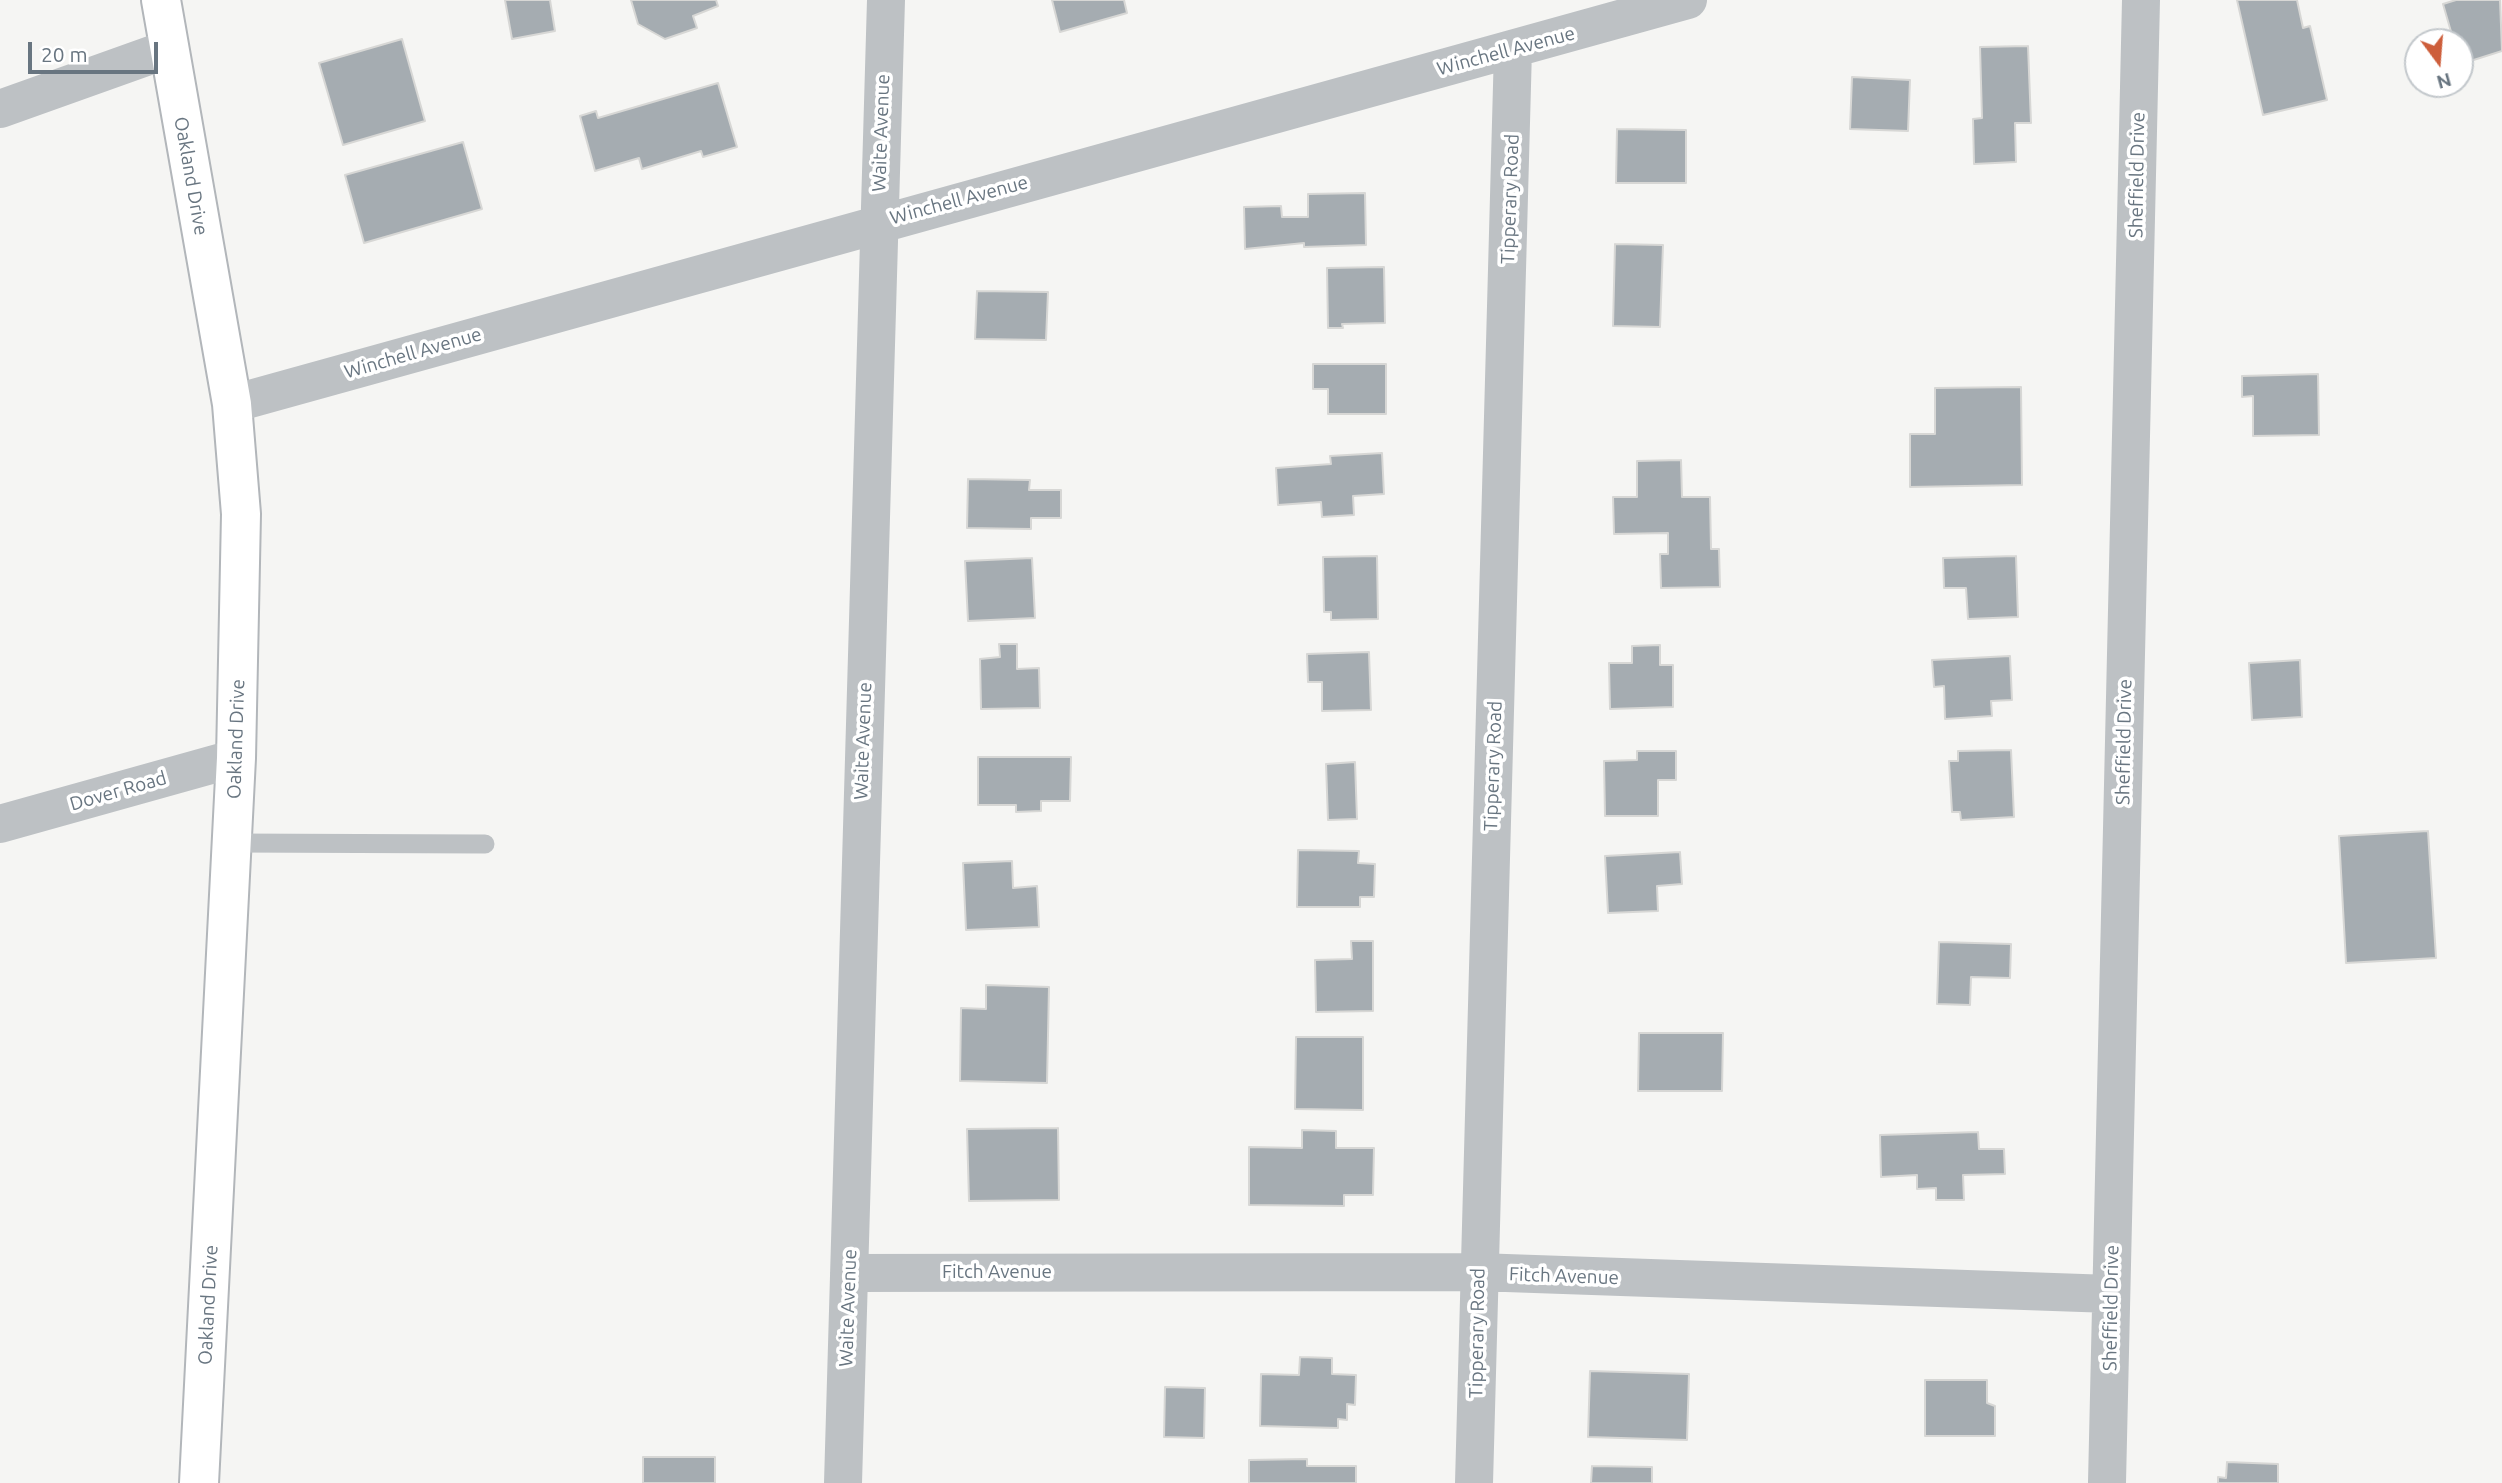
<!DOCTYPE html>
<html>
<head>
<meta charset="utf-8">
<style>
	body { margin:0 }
	#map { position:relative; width:2502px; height:1483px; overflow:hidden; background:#f5f5f3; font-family:Ubuntu,sans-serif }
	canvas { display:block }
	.north { position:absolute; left:2404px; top:28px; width:70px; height:70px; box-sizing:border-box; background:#fff; border:2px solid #c3c8cc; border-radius:50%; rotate:164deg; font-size:19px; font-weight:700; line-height:28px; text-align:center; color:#687580 }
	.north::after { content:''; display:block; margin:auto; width:24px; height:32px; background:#cd5e3b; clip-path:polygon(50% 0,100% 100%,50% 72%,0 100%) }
	.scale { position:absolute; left:28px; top:42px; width:130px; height:32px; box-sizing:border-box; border:4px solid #687580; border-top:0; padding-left:9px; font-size:21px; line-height:24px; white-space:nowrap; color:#687580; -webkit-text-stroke:5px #fff; paint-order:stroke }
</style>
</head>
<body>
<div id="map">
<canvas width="2502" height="1483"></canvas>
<div class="north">N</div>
<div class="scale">20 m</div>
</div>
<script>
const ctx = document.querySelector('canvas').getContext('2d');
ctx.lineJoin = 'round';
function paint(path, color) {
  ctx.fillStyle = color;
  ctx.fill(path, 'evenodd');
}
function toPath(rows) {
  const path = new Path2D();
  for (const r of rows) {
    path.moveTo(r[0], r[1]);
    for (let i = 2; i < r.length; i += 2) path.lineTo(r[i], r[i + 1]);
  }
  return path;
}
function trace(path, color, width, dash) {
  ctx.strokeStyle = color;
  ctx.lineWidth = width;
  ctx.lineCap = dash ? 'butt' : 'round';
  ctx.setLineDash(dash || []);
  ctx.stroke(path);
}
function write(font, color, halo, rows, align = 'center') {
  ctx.font = font + ' Ubuntu,sans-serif';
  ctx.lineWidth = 7;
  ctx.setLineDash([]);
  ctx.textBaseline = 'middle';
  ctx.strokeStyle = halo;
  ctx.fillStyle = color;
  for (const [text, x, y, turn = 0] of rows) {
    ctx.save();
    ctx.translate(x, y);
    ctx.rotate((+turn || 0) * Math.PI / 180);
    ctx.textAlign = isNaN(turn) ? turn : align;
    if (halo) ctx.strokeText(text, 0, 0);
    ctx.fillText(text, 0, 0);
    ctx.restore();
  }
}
const building = toPath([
	[505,0,550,0,555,31,512,39,505,0],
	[631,0,716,0,718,6,693,16,697,28,665,39,638,24,631,0],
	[1052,0,1124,0,1127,13,1060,32,1052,0],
	[2237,0,2297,0,2303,28,2310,26,2327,100,2263,115,2237,0],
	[2456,0,2500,0,2502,51,2461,64,2460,42,2454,42,2443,4,2456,0],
	[402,39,425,121,343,145,319,63,402,39],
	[2028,46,2031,123,2015,123,2016,162,1974,164,1973,119,1982,118,1980,47,2028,46],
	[1852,77,1910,80,1908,131,1850,129,1852,77],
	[718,83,737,147,703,157,701,151,642,169,639,158,595,171,580,116,596,111,598,118,718,83],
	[1617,129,1686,130,1686,183,1616,183,1617,129],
	[463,142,482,209,364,243,345,175,463,142],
	[1365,193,1366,245,1304,247,1304,243,1245,249,1244,207,1281,206,1282,217,1308,217,1308,194,1365,193],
	[1615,244,1663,245,1660,327,1613,326,1615,244],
	[1384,267,1385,323,1342,324,1343,328,1328,328,1327,268,1384,267],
	[977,291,1048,292,1046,340,975,339,977,291],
	[1313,364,1386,364,1386,414,1328,414,1328,389,1313,389,1313,364],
	[2318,374,2319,435,2253,436,2253,396,2242,397,2242,376,2318,374],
	[2021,387,2022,485,1910,487,1910,434,1935,434,1935,388,2021,387],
	[1382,453,1384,494,1353,496,1354,515,1322,517,1321,502,1278,505,1276,468,1331,464,1330,456,1382,453],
	[1681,460,1682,497,1710,497,1711,549,1719,549,1720,587,1661,588,1660,554,1668,554,1668,533,1614,534,1613,497,1637,497,1637,461,1681,460],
	[968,479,1030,480,1029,490,1061,490,1061,518,1031,518,1031,529,967,528,968,479],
	[1377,556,1378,619,1331,620,1331,612,1324,612,1323,557,1377,556],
	[2016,556,2018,617,1968,619,1966,588,1944,588,1943,558,2016,556],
	[1032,558,1035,618,968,621,965,561,1032,558],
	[999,644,1017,644,1017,669,1039,668,1040,708,981,709,980,659,1000,657,999,644],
	[1660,645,1660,665,1673,665,1673,707,1610,709,1609,663,1632,663,1632,646,1660,645],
	[1369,652,1371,710,1322,711,1322,682,1308,682,1307,654,1369,652],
	[2010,656,2012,700,1991,701,1992,716,1945,719,1944,686,1934,687,1932,660,2010,656],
	[2300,660,2302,717,2252,720,2249,663,2300,660],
	[2011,750,2014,817,1961,820,1960,812,1952,812,1949,761,1958,761,1958,751,2011,750],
	[1637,751,1676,751,1676,780,1658,780,1658,816,1605,816,1604,761,1637,760,1637,751],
	[978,757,1071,757,1070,801,1041,801,1041,811,1016,812,1016,805,978,805,978,757],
	[1355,762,1357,819,1328,820,1326,764,1355,762],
	[2428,831,2436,958,2346,963,2339,836,2428,831],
	[1298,850,1359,851,1358,863,1375,864,1374,897,1360,897,1360,907,1297,907,1298,850],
	[1680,852,1682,884,1657,886,1658,911,1608,913,1605,856,1680,852],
	[1012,861,1013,888,1037,886,1039,927,966,930,963,863,1012,861],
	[1351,941,1373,941,1373,1011,1316,1012,1315,960,1352,959,1351,941],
	[1939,942,2011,944,2010,978,1971,977,1970,1005,1937,1004,1939,942],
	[986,985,1049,987,1047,1083,960,1081,961,1008,986,1009,986,985],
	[1639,1033,1723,1033,1722,1091,1638,1091,1639,1033],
	[1296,1037,1363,1037,1363,1110,1295,1109,1296,1037],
	[1058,1128,1059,1200,969,1201,967,1129,1058,1128],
	[1302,1130,1336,1131,1336,1148,1374,1148,1373,1195,1344,1195,1344,1206,1249,1205,1249,1147,1302,1148,1302,1130],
	[1978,1132,1979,1149,2004,1149,2005,1174,1963,1175,1964,1200,1936,1200,1936,1188,1917,1189,1917,1175,1881,1177,1880,1135,1978,1132],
	[1300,1357,1332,1358,1332,1374,1356,1375,1355,1405,1347,1404,1347,1420,1338,1419,1338,1428,1260,1426,1261,1374,1299,1375,1300,1357],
	[1590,1371,1689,1374,1687,1440,1588,1437,1590,1371],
	[1925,1380,1987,1380,1987,1403,1995,1406,1995,1436,1925,1436,1925,1380],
	[1165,1387,1205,1388,1204,1438,1164,1437,1165,1387],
	[643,1457,715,1457,715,1483,643,1483,643,1457],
	[1307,1459,1307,1466,1356,1466,1356,1483,1249,1483,1249,1460,1307,1459],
	[2227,1462,2278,1464,2278,1483,2218,1483,2218,1477,2226,1478,2227,1462],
	[1592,1466,1652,1467,1652,1483,1591,1483,1592,1466]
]);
paint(building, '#a5acb1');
trace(building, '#d7d7d5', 2);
const secondary = toPath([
	[161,0,232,404,241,514,236,758,199,1483]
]);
trace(secondary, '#b2b6ba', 42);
trace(toPath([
	[232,843,485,844]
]), '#bdc1c4', 19);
trace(toPath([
	[0,109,168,49],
	[232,404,1688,0],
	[0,824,236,758],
	[849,1273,1477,1272,2111,1294],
	[843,1483,886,0],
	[1474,1483,1513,49],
	[2107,1483,2141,0]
]), '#bdc1c4', 38);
trace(secondary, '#fff', 38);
write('19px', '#687580', '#fff', [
	["Winchell Avenue",1506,51,-15],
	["Waite Avenue",881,133,-88],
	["Sheffield Drive",2137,175,-89],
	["Oakland Drive",191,176,80],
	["Tipperary Road",1510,199,-88],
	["Winchell Avenue",959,200,-15],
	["Winchell Avenue",413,353,-16],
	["Oakland Drive",236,739,-88],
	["Waite Avenue",863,741,-88],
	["Sheffield Drive",2124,742,-89],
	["Tipperary Road",1493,766,-88],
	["Dover Road",118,791,-16],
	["Fitch Avenue",997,1272],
	["Fitch Avenue",1564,1276,2],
	["Oakland Drive",208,1305,-87],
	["Waite Avenue",848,1308,-88],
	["Sheffield Drive",2111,1308,-89],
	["Tipperary Road",1477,1333,-89]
]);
</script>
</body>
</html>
